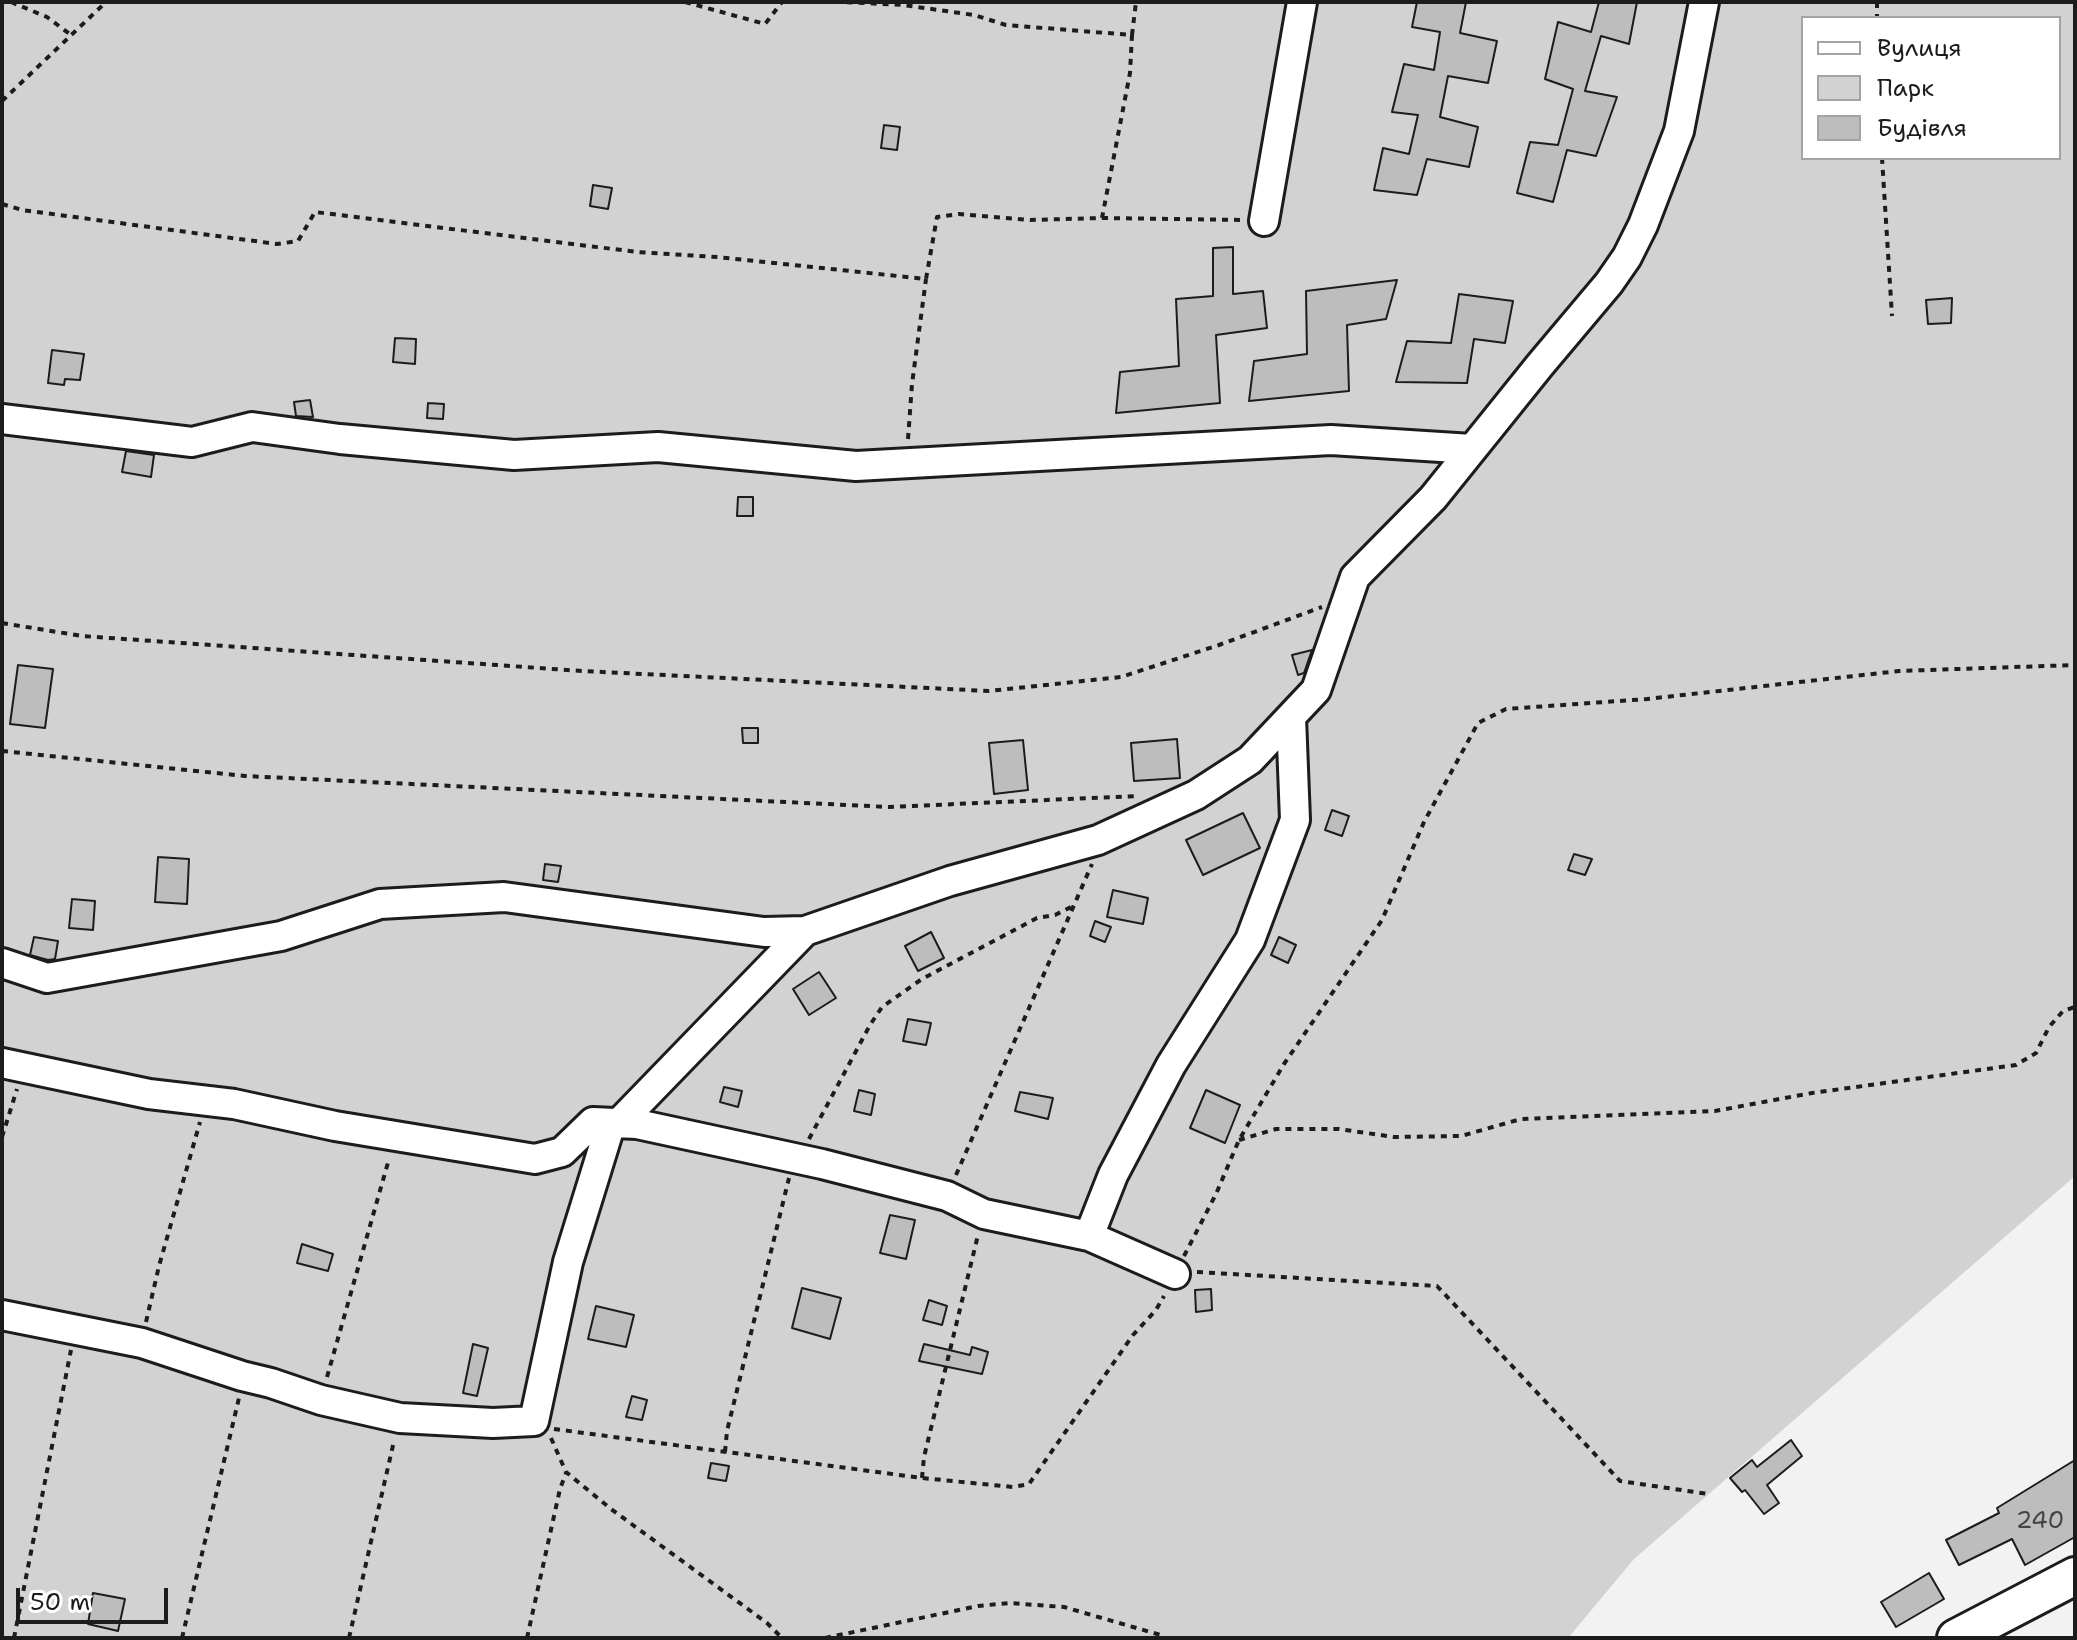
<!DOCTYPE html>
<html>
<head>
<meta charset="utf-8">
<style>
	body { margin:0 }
	#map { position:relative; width:2077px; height:1640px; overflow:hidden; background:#f2f2f2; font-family:"Shantell Sans",sans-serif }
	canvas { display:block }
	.frame { position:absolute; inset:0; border:4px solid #1c1c1c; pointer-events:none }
	.legend { position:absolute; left:1801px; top:16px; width:260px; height:144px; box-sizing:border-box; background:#fff; border:2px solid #a4a4a4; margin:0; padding:10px 14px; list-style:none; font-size:24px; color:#1c1c1c }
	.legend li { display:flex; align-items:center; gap:16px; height:40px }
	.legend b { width:40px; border:2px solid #a4a4a4 }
	.scale { position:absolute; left:16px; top:1588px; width:152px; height:36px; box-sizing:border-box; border:4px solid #1c1c1c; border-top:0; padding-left:10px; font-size:24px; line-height:28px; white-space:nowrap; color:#1c1c1c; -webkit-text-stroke:6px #fff; paint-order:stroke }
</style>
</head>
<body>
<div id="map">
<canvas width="2077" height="1640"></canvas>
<div class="frame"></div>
<ul class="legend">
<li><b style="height:10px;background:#fff"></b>Вулиця</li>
<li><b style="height:22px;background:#d2d2d2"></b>Парк</li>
<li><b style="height:22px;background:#bdbdbd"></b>Будівля</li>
</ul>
<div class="scale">50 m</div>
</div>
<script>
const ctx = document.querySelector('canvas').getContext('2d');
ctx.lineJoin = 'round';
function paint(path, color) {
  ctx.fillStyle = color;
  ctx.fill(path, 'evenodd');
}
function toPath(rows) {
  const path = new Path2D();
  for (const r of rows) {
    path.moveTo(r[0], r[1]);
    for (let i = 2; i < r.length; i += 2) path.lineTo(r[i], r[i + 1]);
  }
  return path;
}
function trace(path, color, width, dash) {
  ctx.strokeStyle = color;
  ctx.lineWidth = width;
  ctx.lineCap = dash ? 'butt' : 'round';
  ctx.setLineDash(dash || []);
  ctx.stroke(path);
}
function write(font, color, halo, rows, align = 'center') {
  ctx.font = font + ' "Shantell Sans",sans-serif';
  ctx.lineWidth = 8;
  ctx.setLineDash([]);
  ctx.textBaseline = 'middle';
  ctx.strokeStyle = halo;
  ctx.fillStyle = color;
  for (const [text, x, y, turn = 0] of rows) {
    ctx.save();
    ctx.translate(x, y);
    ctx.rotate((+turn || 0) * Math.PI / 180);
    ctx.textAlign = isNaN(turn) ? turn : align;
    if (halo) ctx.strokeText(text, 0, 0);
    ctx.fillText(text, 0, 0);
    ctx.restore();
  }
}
paint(toPath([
	[2,2,2075,2,2075,1176,1634,1559,1568,1638,2,1638],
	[1803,18,2059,18,2059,158,1803,158]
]), '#d2d2d2');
const building = toPath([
	[1417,2,1466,2,1460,33,1497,41,1488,83,1448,76,1440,117,1478,127,1469,167,1427,159,1417,195,1374,190,1383,148,1409,154,1418,115,1392,112,1404,64,1434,70,1440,32,1412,27,1417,2],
	[1599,2,1637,2,1629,44,1601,36,1585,91,1617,97,1596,156,1567,150,1553,202,1517,193,1530,142,1558,145,1573,89,1545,79,1558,22,1591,32,1599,2],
	[884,125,900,127,897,150,881,148,884,125],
	[593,185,612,188,608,209,590,206,593,185],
	[1233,247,1233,294,1263,291,1267,328,1216,335,1220,403,1116,413,1120,372,1179,366,1176,299,1213,296,1213,248,1233,247],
	[1397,280,1386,319,1347,325,1349,391,1249,401,1254,361,1307,354,1306,291,1397,280],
	[1459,294,1513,301,1505,343,1474,339,1467,383,1396,382,1407,341,1451,343,1459,294],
	[1952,298,1951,323,1928,324,1926,300,1952,298],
	[395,338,416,339,415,364,393,362,395,338],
	[52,350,84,354,80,380,65,379,64,385,48,383,52,350],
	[310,400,313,417,296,416,294,402,310,400],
	[428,403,444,404,443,419,427,418,428,403],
	[126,451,154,455,151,477,122,472,126,451],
	[738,497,753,497,753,516,737,516,738,497],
	[1312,650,1304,673,1298,675,1292,655,1312,650],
	[18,665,53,669,45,728,10,724,18,665],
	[742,728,758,728,758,743,743,743,742,728],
	[1177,739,1180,778,1134,781,1131,743,1177,739],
	[1023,740,1028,790,994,794,989,743,1023,740],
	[1332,810,1349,816,1342,836,1325,830,1332,810],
	[1243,813,1260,848,1203,875,1186,840,1243,813],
	[1574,854,1592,859,1585,875,1568,870,1574,854],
	[158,857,189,859,187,904,155,902,158,857],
	[545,864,561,866,558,882,543,880,545,864],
	[1113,890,1148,898,1143,924,1107,917,1113,890],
	[72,899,95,901,93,930,69,928,72,899],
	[1095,921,1111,927,1105,942,1090,936,1095,921],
	[931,932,944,958,918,971,905,946,931,932],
	[34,937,58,941,55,959,48,960,30,955,34,937],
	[1279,937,1296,945,1288,963,1271,955,1279,937],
	[819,972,836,998,809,1015,793,989,819,972],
	[908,1019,931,1023,926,1045,903,1041,908,1019],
	[724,1087,742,1091,738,1107,720,1102,724,1087],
	[859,1090,875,1094,871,1115,854,1111,859,1090],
	[1206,1090,1240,1105,1225,1143,1190,1128,1206,1090],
	[1020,1092,1053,1098,1048,1119,1015,1111,1020,1092],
	[890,1215,915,1220,906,1259,880,1253,890,1215],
	[302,1244,333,1254,328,1271,297,1263,302,1244],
	[802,1288,841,1298,830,1339,792,1328,802,1288],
	[1211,1289,1212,1310,1196,1312,1195,1290,1211,1289],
	[929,1300,947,1306,942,1325,923,1320,929,1300],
	[596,1306,634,1315,626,1347,588,1339,596,1306],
	[473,1344,488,1348,477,1396,463,1393,473,1344],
	[924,1344,970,1355,972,1347,988,1352,982,1374,919,1361,924,1344],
	[632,1396,647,1400,642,1420,626,1417,632,1396],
	[1791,1440,1802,1456,1767,1485,1779,1503,1764,1514,1745,1490,1742,1492,1730,1478,1752,1460,1757,1467,1791,1440],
	[2075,1460,2075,1537,2025,1565,2012,1539,1959,1565,1946,1540,1999,1513,1997,1508,2075,1460],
	[711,1463,729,1466,726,1481,708,1478,711,1463],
	[1929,1573,1944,1599,1896,1627,1881,1602,1929,1573],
	[93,1593,125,1599,118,1631,88,1624,93,1593]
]);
paint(building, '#bdbdbd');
trace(building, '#1c1c1c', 2);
const minor = toPath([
	[1264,221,1302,2],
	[2,419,192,442,252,427,340,439,514,455,658,447,856,466,1331,440,1472,449],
	[2,963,47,978,281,936,380,904,504,897,764,932,805,931,950,881,1098,840,1196,795,1250,760,1316,690,1355,577,1433,498,1540,365,1609,283,1627,257,1643,225,1679,131,1704,2],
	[2,1063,149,1094,234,1104,335,1126,535,1159,562,1152,593,1122,637,1124,822,1164,947,1196,984,1214,1089,1236,1113,1175,1171,1065,1250,940,1295,820,1291,717],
	[619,1123,805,931],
	[1089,1236,1175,1274],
	[2,1315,142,1343,242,1376,271,1383,321,1400,400,1418,493,1423,534,1421,568,1262,611,1123]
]);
const major = toPath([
	[1956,1638,2075,1576]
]);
trace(minor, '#1c1c1c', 34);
trace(major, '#1c1c1c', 42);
trace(toPath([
	[11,2,47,17,71,35],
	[685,2,765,24,782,2],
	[1877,2,1877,18],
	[1132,35,1136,2],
	[2,101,106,2],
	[1882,158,1892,316],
	[2,204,22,210,277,244,298,241,315,212,637,252,717,257,926,279,937,217,959,214,1030,220,1102,218,1130,73,1132,35,1006,25,974,15,903,5,844,2],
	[1102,218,1243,220],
	[908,439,912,384,926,279],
	[2,623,82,636,582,671,989,691,1121,677,1219,645,1322,607],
	[2,751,245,776,889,807,1137,796],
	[2,1137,17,1089],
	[809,1139,870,1025,882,1007,922,979,1037,918,1055,915,1075,905],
	[1239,1140,1276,1129,1339,1129,1394,1137,1461,1136,1521,1119,1715,1111,1812,1093,2016,1065,2036,1053,2049,1027,2063,1011,2075,1007],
	[956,1175,1092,864],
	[1184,1256,1216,1194,1239,1140,1284,1064,1382,920,1424,822,1478,723,1506,709,1647,699,1899,671,2075,665],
	[1197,1272,1437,1286,1620,1481,1708,1494],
	[146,1322,159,1266,200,1122],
	[327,1377,389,1159],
	[554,1429,922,1478,1013,1487,1029,1484,1133,1335,1156,1310,1164,1296],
	[551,1438,566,1472,611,1509,767,1623,782,1638],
	[725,1452,727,1431,789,1178],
	[922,1478,924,1457,978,1235],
	[14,1638,71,1350],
	[182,1638,239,1398],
	[349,1638,394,1441],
	[527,1638,560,1489,566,1473],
	[825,1638,978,1606,1009,1603,1064,1607,1164,1636]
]), '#1c1c1c', 4, [6, 6]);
trace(minor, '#fff', 28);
trace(major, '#fff', 36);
write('24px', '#444', null, [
	["240",2040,1522]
]);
</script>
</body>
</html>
